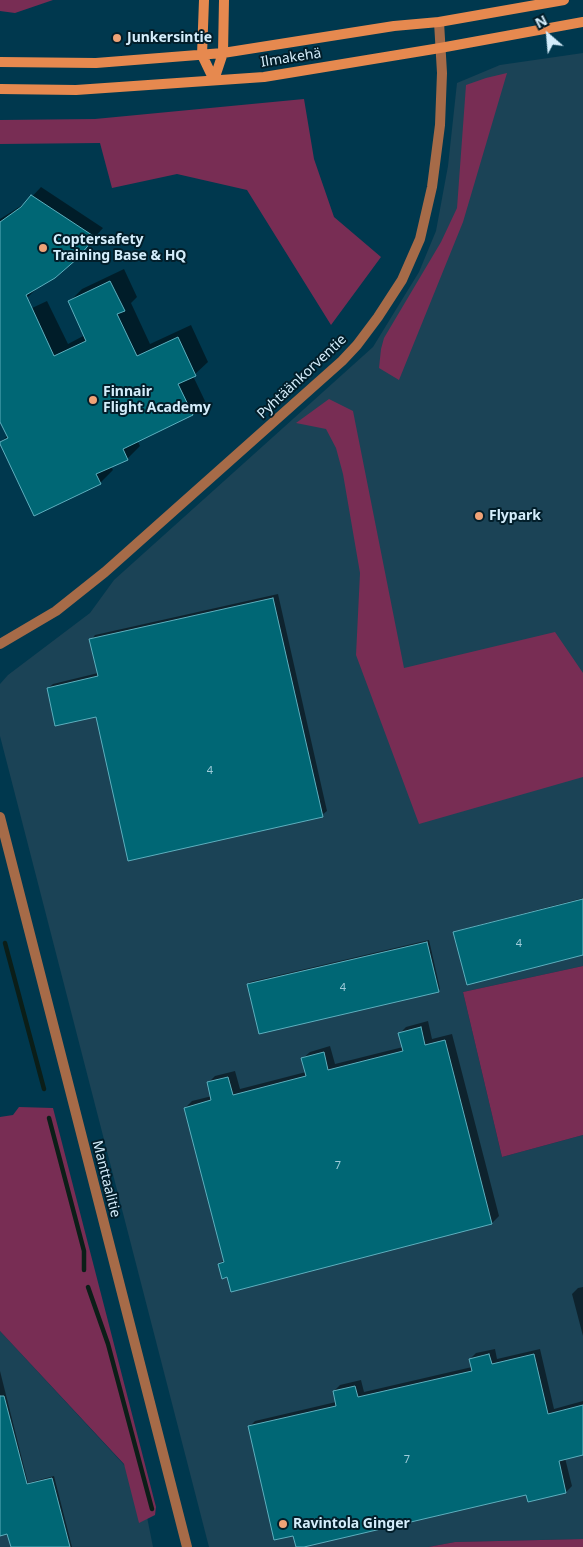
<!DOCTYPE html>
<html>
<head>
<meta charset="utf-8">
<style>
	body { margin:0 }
	#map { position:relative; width:583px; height:1547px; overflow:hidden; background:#00384e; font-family:"Noto Sans",sans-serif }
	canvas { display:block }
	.north { position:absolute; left:523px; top:10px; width:50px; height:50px; -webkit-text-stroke:4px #021e2a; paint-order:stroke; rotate:333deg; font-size:14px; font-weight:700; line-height:20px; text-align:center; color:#d4edfb }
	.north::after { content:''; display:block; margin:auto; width:18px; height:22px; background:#d4edfb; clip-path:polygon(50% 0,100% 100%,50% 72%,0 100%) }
</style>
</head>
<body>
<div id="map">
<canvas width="583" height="1547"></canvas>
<div class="north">N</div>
</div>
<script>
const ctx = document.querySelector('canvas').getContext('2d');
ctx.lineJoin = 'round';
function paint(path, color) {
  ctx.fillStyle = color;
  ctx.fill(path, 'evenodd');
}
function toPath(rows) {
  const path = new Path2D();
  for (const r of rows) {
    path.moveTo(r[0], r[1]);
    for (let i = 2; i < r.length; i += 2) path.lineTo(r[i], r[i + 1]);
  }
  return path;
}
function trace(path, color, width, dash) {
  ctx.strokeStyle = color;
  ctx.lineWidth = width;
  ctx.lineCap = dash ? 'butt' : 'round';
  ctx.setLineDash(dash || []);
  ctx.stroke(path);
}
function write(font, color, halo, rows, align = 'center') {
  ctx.font = font + ' "Noto Sans",sans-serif';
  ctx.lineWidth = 4;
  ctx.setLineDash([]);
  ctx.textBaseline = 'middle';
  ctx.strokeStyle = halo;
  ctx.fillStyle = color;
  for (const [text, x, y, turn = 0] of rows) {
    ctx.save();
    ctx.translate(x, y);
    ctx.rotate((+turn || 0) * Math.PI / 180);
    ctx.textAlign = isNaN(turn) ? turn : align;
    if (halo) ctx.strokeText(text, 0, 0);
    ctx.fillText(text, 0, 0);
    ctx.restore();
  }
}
paint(toPath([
	[583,53,583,966,463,992,502,1157,583,1135,583,1539,455,1542,428,1547,209,1547,0,736,0,684,8,675,90,613,114,580,373,347,419,272,436,231,448,166,457,83,500,65],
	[0,1331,140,1482,153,1547,0,1547]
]), '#1b4356');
paint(toPath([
	[0,0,53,0,15,13,0,11],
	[507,73,463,222,399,380,379,368,381,349,384,338,441,242,457,208,466,85,486,78],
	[304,99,314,159,334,217,381,257,331,325,247,190,177,174,112,188,100,143,0,144,0,120,95,119],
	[329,399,353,411,404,668,555,632,583,673,583,777,419,824,356,655,360,573,343,474,336,448,326,429,296,423],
	[583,966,583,1135,502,1157,463,992],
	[19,1107,53,1108,156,1507,155,1515,139,1523,124,1464,0,1331,0,1117,13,1115],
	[583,1539,583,1547,428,1547,455,1542]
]), '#782d54');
paint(toPath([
	[41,187,103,228,77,257,36,288,36,289,27,298,0,305,0,219,27,202],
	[124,269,137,297,131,303,150,344,191,325,208,362,193,376,205,401,192,414,137,440,140,446,127,459,111,466,113,470,100,483,1,442,8,435,0,419,0,323,47,301,68,344,85,335,69,302,82,289],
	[278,594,327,811,322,815,97,715,48,688,53,684,98,673,91,640,95,635],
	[583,898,583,954,454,933,456,931],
	[429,940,440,989,438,991,248,984,250,982],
	[428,1021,432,1039,452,1034,499,1216,492,1223,219,1264,224,1260,185,1108,192,1101,212,1096,208,1083,215,1076,235,1071,240,1089,306,1072,303,1058,310,1052,330,1046,335,1064,403,1047,399,1034,406,1027],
	[583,1287,583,1336,572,1294,578,1288],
	[495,1349,497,1359,540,1349,554,1409,583,1401,583,1453,565,1458,572,1486,566,1492,527,1493,297,1547,294,1535,249,1427,255,1421,336,1402,334,1391,340,1385,361,1380,364,1392,472,1367,470,1359,476,1353],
	[0,1371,28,1483,54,1476,72,1547,12,1547,8,1532,0,1534]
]), '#0007');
trace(toPath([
	[5,943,44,1089],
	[49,1118,84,1251,84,1270],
	[88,1287,108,1344,152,1509]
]), '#0b1e18', 4.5);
const building = toPath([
	[31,195,95,237,78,258,55,278,26,295,54,356,86,341,68,301,110,281,125,311,117,314,137,356,178,337,196,376,178,384,193,415,123,449,128,460,96,474,101,484,34,516,0,444,0,442,8,438,0,422,0,222,21,207,31,195],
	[273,598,323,817,128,861,96,717,55,726,47,688,98,676,89,639,273,598],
	[583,899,583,955,467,985,453,932,583,899],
	[427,942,439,992,259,1034,247,984,427,942],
	[421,1027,425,1045,445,1040,492,1224,231,1292,227,1277,222,1279,218,1264,224,1262,184,1108,211,1100,207,1082,228,1077,233,1095,306,1076,301,1058,324,1052,328,1070,403,1051,398,1033,421,1027],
	[489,1354,492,1364,534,1354,548,1414,583,1405,583,1455,559,1461,566,1493,528,1502,526,1495,304,1547,296,1547,293,1536,274,1540,248,1426,336,1406,333,1391,355,1386,358,1397,472,1371,469,1359,489,1354],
	[0,1396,4,1396,27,1484,52,1478,70,1547,11,1547,7,1534,0,1536,0,1396]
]);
paint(building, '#006775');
trace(building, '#5dafbe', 1);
trace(toPath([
	[0,644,56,611,105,572,342,361,357,345,378,317,402,280,420,239,432,187,440,125,442,73,439,22],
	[0,817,187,1547]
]), '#a66b48', 10);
trace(toPath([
	[204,0,202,55,214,80],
	[0,62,96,63,223,53,394,26,439,22,564,0],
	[214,80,223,53,224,0],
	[0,89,76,90,264,77,440,48,583,22]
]), '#e6894f', 10);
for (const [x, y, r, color] of [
	[117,38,5,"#efa377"],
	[43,248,5,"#efa377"],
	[93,400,5,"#efa377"],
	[479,516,5,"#efa377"],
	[283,1524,5,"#efa377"]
]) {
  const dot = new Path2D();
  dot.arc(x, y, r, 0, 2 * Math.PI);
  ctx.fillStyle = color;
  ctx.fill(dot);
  trace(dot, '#021e2a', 2);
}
write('11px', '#9fccda', null, [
	["4",210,771],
	["4",519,944],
	["4",343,988],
	["7",338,1166],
	["7",407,1460]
]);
write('bold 14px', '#d4edfb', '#021e2a', [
	["Junkersintie",127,38],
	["Coptersafety",53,240],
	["Training Base & HQ",53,256],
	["Finnair",103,392],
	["Flight Academy",103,408],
	["Flypark",489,516],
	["Ravintola Ginger",293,1524]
], 'left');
write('14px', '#d4edfb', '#021e2a', [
	["Ilmakehä",291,58,-9],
	["Pyhtäänkorventie",302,377,-43],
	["Manttaalitie",106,1179,76]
]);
</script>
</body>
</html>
